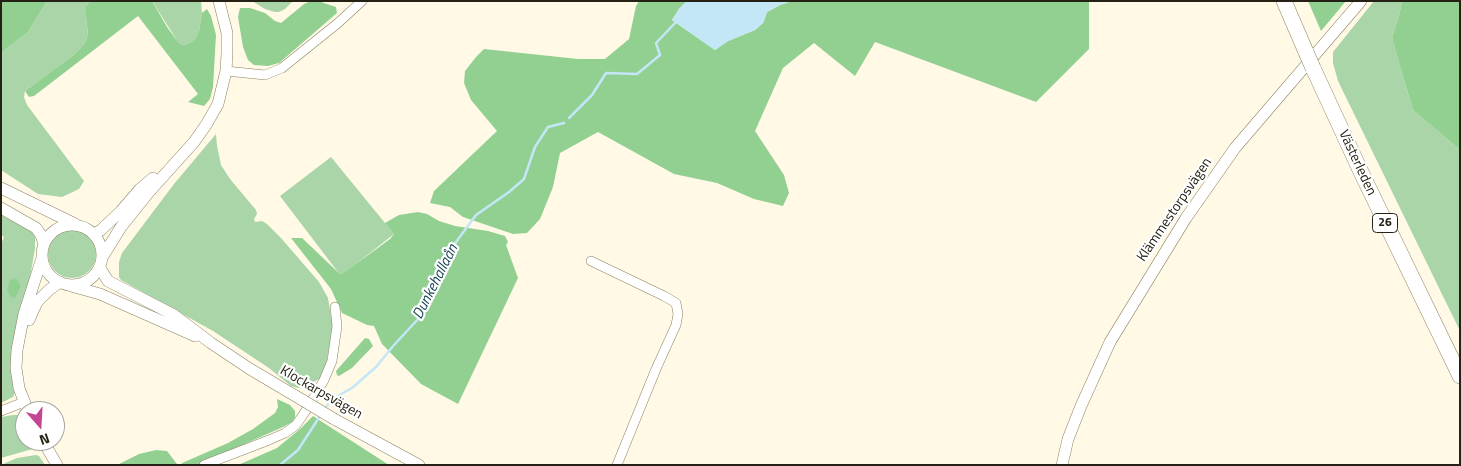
<!DOCTYPE html>
<html>
<head>
<meta charset="utf-8">
<style>
	body { margin:0 }
	#map { position:relative; width:1461px; height:466px; overflow:hidden; background:#fff9e5; font-family:"Titillium Web",sans-serif }
	canvas { display:block }
	.frame { position:absolute; inset:0; border:2px solid #252115; pointer-events:none }
	.north { position:absolute; left:15px; top:401px; width:50px; height:50px; box-sizing:border-box; background:#fff; border:1px solid #a8a6a1; border-radius:50%; rotate:161deg; font-size:14px; font-weight:700; line-height:20px; text-align:center; color:#252115 }
	.north::after { content:''; display:block; margin:auto; width:18px; height:22px; background:#c44692; clip-path:polygon(50% 0,100% 100%,50% 72%,0 100%) }
</style>
</head>
<body>
<div id="map">
<canvas width="1461" height="466"></canvas>
<div class="frame"></div>
<div class="north">N</div>
</div>
<script>
const ctx = document.querySelector('canvas').getContext('2d');
ctx.lineJoin = 'round';
function paint(path, color) {
  ctx.fillStyle = color;
  ctx.fill(path, 'evenodd');
}
function toPath(rows) {
  const path = new Path2D();
  for (const r of rows) {
    if (r.length === 3) {
      path.moveTo(r[0] + r[2], r[1]);
      path.arc(r[0], r[1], r[2], 0, 2 * Math.PI);
      continue;
    }
    path.moveTo(r[0], r[1]);
    for (let i = 2; i < r.length; i += 2) path.lineTo(r[i], r[i + 1]);
  }
  return path;
}
function trace(path, color, width, dash) {
  ctx.strokeStyle = color;
  ctx.lineWidth = width;
  ctx.lineCap = dash ? 'butt' : 'round';
  ctx.setLineDash(dash || []);
  ctx.stroke(path);
}
function write(font, color, halo, rows, align = 'center') {
  ctx.font = font + ' "Titillium Web",sans-serif';
  ctx.lineWidth = 4.5;
  ctx.setLineDash([]);
  ctx.textBaseline = 'middle';
  ctx.strokeStyle = halo;
  ctx.fillStyle = color;
  for (const [text, x, y, turn = 0] of rows) {
    ctx.save();
    ctx.translate(x, y);
    ctx.rotate((+turn || 0) * Math.PI / 180);
    ctx.textAlign = isNaN(turn) ? turn : align;
    if (halo) ctx.strokeText(text, 0, 0);
    ctx.fillText(text, 0, 0);
    ctx.restore();
  }
}
paint(toPath([
	[47,1,90,1,86,6,86,17,88,34,85,43,76,53,25,91,24,97,27,105,84,181,79,189,62,197,38,194,1,170,1,53,28,32],
	[152,1,201,1,202,13,199,31,195,39,188,44,183,45,178,42],
	[252,1,293,1,285,9,279,12,275,12,265,9],
	[1374,1,1402,1,1399,16,1392,37,1398,60,1413,110,1460,150,1460,331,1338,81,1333,63,1333,52],
	[216,134,217,146,221,165,230,179,256,210,257,214,254,219,255,222,262,221,267,224,281,238,319,282,328,298,333,328,326,365,321,378,304,387,298,388,291,386,269,368,213,331,121,280,119,277,119,262,122,253,174,184],
	[331,157,394,234,341,276,280,196],
	[1,213,31,230,35,237,35,248,27,295,15,393,13,397,1,403,1,243,4,238,1,233],
	[72,254,24],
	[13,415,18,415,22,417,25,423,25,441,36,441,38,446,36,448,1,458,1,417],
	[36,455,39,456,45,465,1,465,17,458]
]), '#a9d5a8');
paint(toPath([
	[1,1,47,1,28,32,1,53],
	[90,1,152,1,167,27,178,42,183,45,188,44,195,39,199,31,202,13,207,9,211,16,216,35,213,87,210,99,204,106,188,102,198,94,138,16,34,96,29,97,25,91,76,53,85,43,88,34,86,17,86,6],
	[311,1,318,1,336,7,337,13,279,63,268,66,254,65,248,60,243,47,238,17,240,8,250,8,265,13,275,21,281,23,304,4],
	[639,1,687,1,679,9,672,20,715,50,728,41,755,30,763,23,767,12,780,5,792,1,1089,1,1089,49,1036,102,875,42,855,76,814,43,783,68,755,131,784,175,789,193,783,206,754,199,717,183,674,174,598,132,560,153,553,187,540,219,527,233,513,234,463,217,450,207,430,203,434,191,497,131,471,100,464,83,465,71,476,57,484,49,578,59,605,59,629,39,636,6],
	[1308,1,1346,1,1321,31],
	[1402,1,1460,1,1460,150,1413,110,1398,60,1392,37,1399,16],
	[418,212,427,214,439,221,455,226,488,231,505,236,508,242,506,245,518,278,458,404,421,384,382,344,374,326,367,325,342,313,331,289,291,238,302,238,341,275,390,239,394,234,385,223,399,215],
	[16,278,21,286,15,298,11,297,7,290,10,280],
	[365,338,369,339,373,346,352,368,339,376,337,375,336,371],
	[277,399,290,405,295,411,295,417,292,422,283,427,197,465,181,465,182,463,228,443,253,429,275,413,278,407],
	[313,416,389,465,238,465,277,448,300,429],
	[156,450,167,451,177,464,117,465,139,454]
]), '#92d092');
paint(toPath([
	[687,1,792,1,780,5,767,12,763,23,755,30,728,41,715,50,672,20,679,9]
]), '#c3e7f6');
trace(toPath([
	[569,118,592,95,606,73,637,74,660,55,656,43,676,22],
	[324,409,334,398,352,388,376,367,394,345,420,317,434,291,456,242,476,215,509,192,524,179,535,147,548,127,564,123],
	[280,465,298,450,320,416]
]), '#c3e7f6', 2.5);
const minor = toPath([
	[226,71,265,75,282,68,338,23,362,1],
	[591,261,664,296,676,303,678,314,676,325,656,369,617,465],
	[1,411,24,402],
	[204,465,269,440,285,433,296,425,305,412,324,380,332,361,337,326,335,307]
]);
const tertiary = toPath([
	[1,188,75,224],
	[1,208,36,228,41,235,44,244],
	[72,255,30],
	[94,234,101,230,121,211,140,189,153,178],
	[103,256,121,227,149,192,194,142,206,125,218,104,226,71,227,53,227,33,219,1],
	[100,268,108,281,174,315,211,343,250,369,304,401],
	[71,286,100,294,195,336],
	[29,320,37,302,49,290,60,282],
	[28,411,19,388,16,368,17,350,24,314,42,258],
	[334,419,419,465],
	[43,441,57,465],
	[1062,465,1068,439,1081,406,1110,342,1186,218,1235,148,1361,1]
]);
const trunk = toPath([
	[1284,1,1306,52],
	[1313,68,1362,174,1460,376]
]);
trace(minor, '#8a8162', 10);
trace(tertiary, '#8a8162', 12);
trace(trunk, '#8a8162', 16);
trace(minor, '#fff', 9);
trace(tertiary, '#fff', 11);
trace(trunk, '#fff', 15);
const tertiaryBridge = toPath([
	[304,401,334,419]
]);
const trunkBridge = toPath([
	[1306,52,1313,68]
]);
trace(tertiaryBridge, '#8a8162', 12, []);
trace(trunkBridge, '#8a8162', 16, []);
trace(tertiaryBridge, '#fff', 11);
trace(trunkBridge, '#fff', 15);
for (const [x, y, w] of [
	[1385,223,25]
]) {
  const box = new Path2D();
  box.roundRect(x - w / 2, y - 9.5, w, 19, 4);
  ctx.fillStyle = '#fff';
  ctx.fill(box);
  trace(box, '#252115', 1);
}
write('bold 12px', '#252115', null, [
	["26",1385,223]
]);
write('14px', '#252115', '#fff', [
	["Västerleden",1357,163,65],
	["Klämmestorpsvägen",1175,210,-56],
	["Klockarpsvägen",321,393,30]
]);
write('italic 15px', '#194555', '#fff', [
	["Dunkehallaån",436,282,-63]
]);
</script>
</body>
</html>
